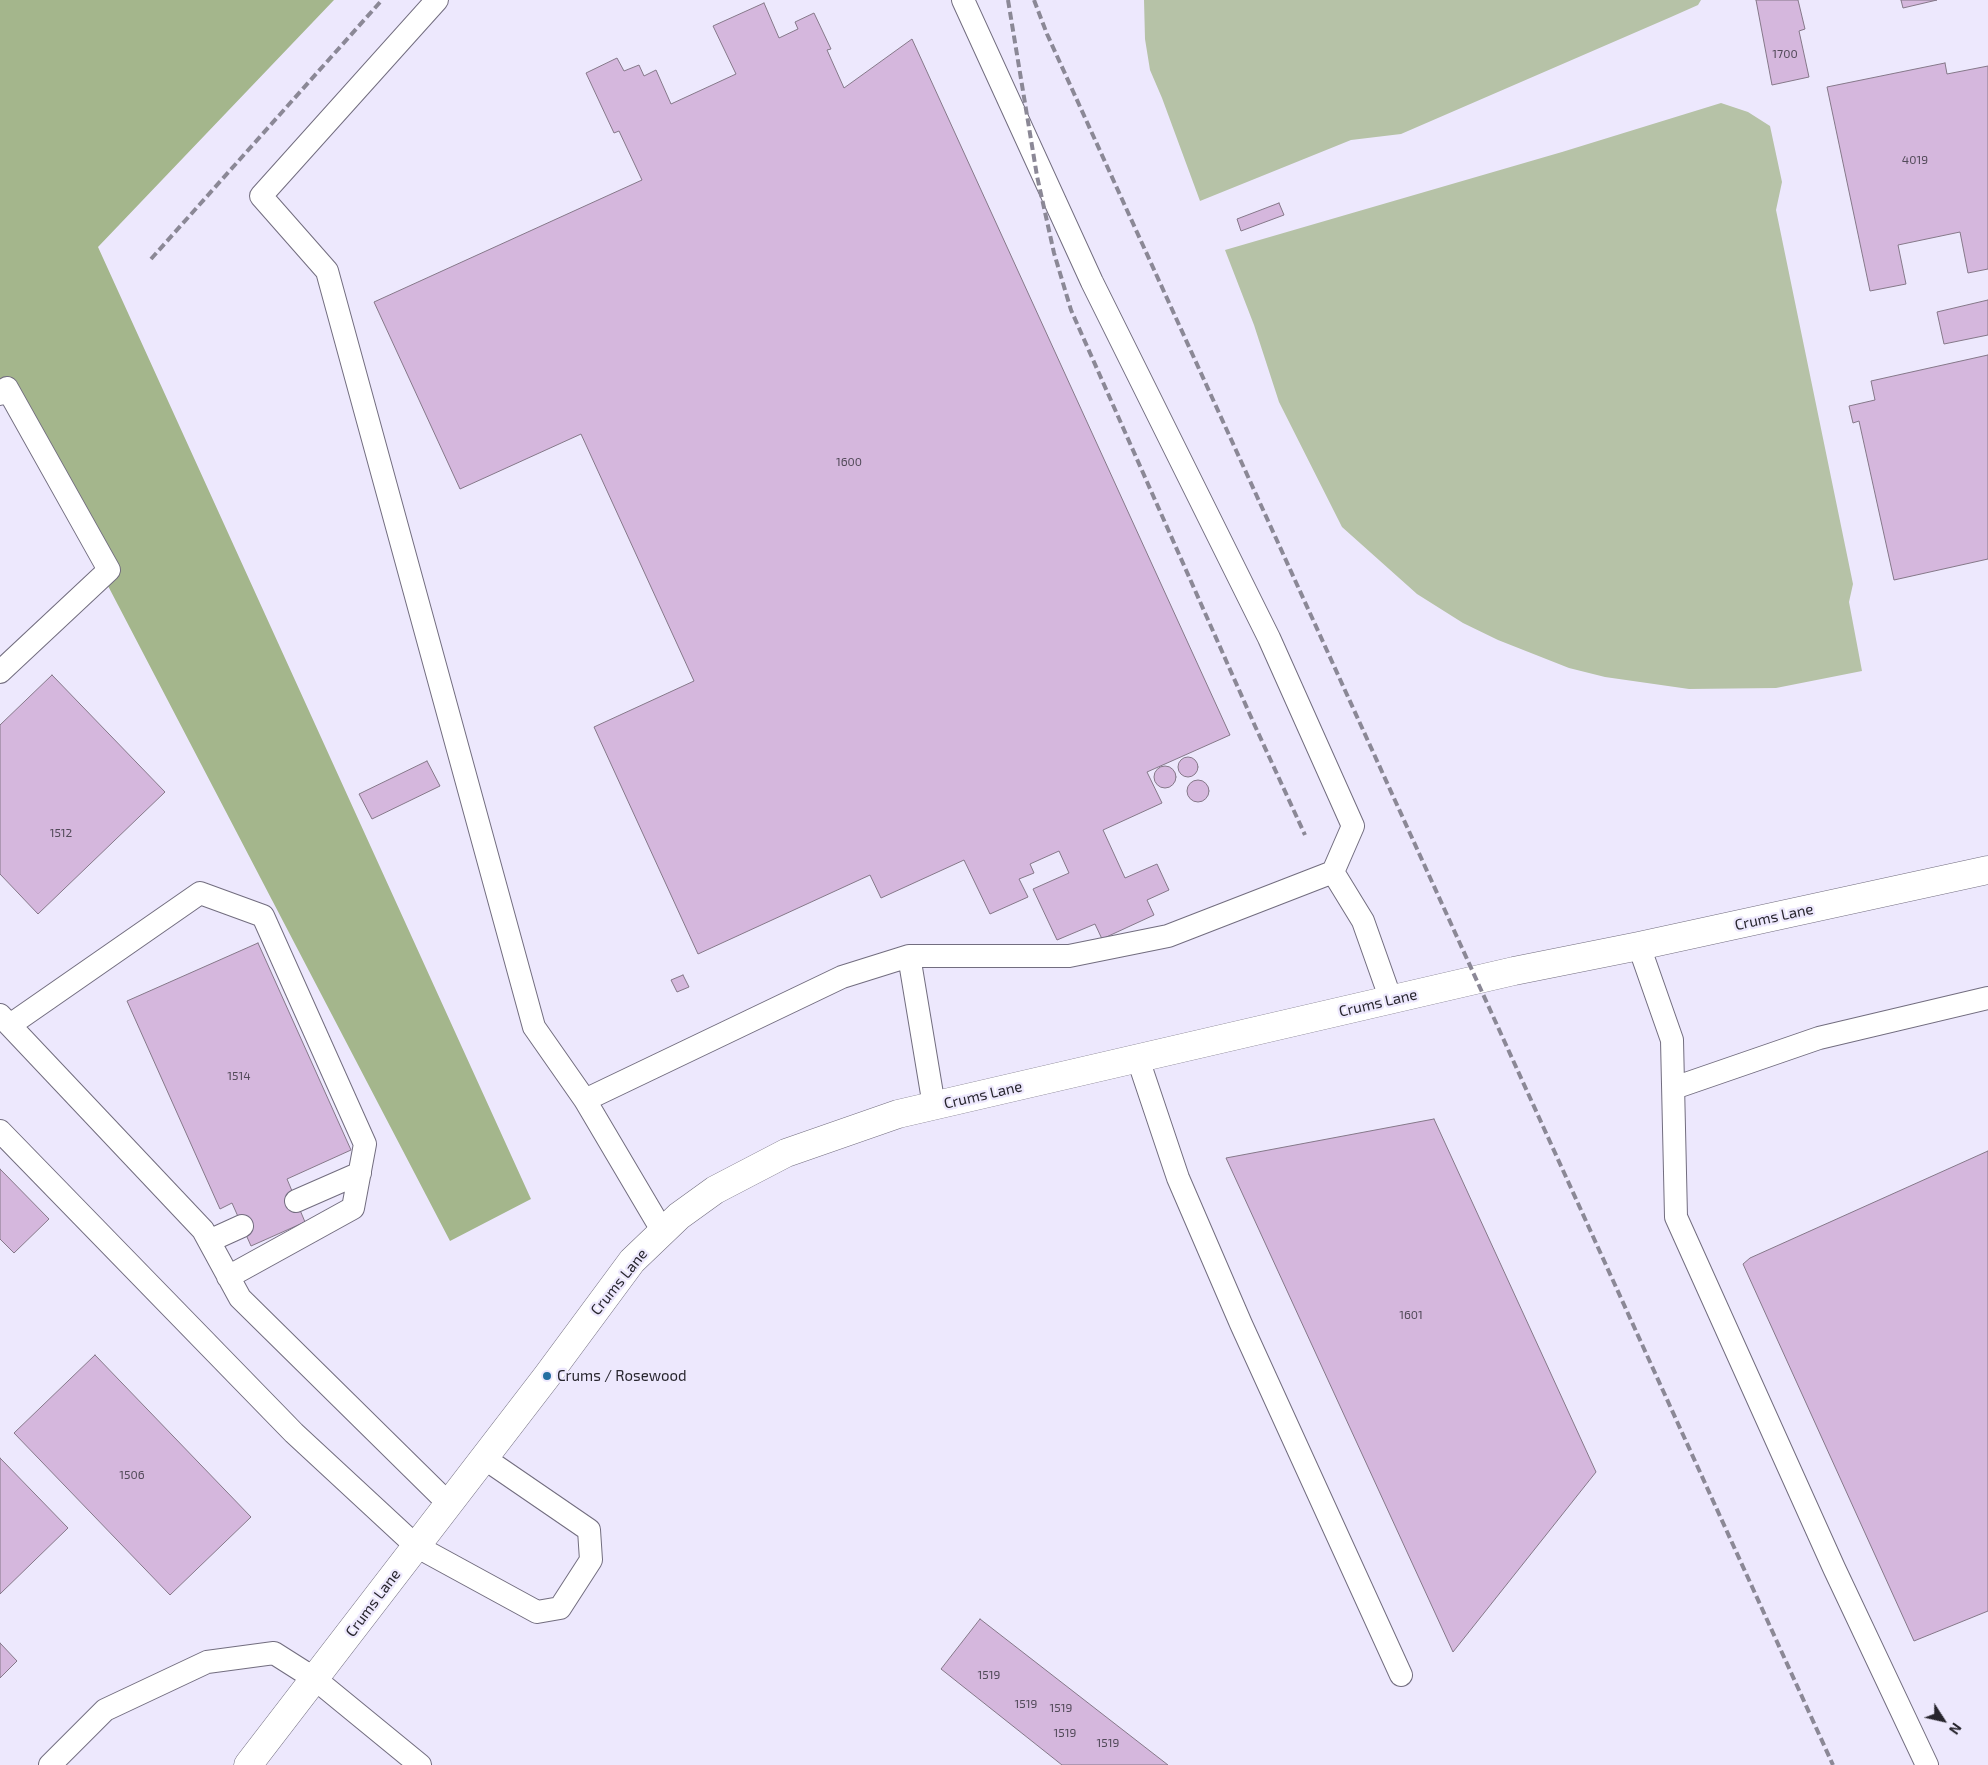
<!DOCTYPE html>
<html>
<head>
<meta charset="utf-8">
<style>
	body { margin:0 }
	#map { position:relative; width:1988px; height:1765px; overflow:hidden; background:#ede8fd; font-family:"Exo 2",sans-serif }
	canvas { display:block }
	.north { position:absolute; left:1918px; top:1695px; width:50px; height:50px; -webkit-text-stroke:4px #ede8fd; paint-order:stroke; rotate:125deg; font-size:14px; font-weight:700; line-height:20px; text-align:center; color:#27252d }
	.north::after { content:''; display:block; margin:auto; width:18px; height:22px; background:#27252d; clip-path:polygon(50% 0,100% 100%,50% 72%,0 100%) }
</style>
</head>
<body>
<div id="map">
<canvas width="1988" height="1765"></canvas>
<div class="north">N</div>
</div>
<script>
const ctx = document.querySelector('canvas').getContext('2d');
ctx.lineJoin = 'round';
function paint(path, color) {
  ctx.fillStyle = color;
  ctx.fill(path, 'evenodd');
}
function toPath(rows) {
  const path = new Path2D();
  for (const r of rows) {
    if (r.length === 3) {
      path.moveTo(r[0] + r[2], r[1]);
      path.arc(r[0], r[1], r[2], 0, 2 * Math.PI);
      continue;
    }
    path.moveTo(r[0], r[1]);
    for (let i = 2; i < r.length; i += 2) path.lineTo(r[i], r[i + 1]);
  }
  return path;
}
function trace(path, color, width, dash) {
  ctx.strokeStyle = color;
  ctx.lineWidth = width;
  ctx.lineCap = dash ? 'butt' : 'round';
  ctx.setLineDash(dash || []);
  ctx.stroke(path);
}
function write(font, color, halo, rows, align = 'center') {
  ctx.font = font + ' "Exo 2",sans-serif';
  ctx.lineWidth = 4.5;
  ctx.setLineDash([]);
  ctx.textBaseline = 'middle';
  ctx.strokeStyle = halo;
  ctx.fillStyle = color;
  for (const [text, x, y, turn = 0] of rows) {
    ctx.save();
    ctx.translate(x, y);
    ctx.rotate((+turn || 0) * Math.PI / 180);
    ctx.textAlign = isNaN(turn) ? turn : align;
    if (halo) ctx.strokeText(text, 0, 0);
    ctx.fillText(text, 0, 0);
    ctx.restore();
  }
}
paint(toPath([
	[1144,0,1701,0,1698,5,1671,17,1401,134,1351,140,1200,201,1162,98,1150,70,1145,39],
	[1721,103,1748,112,1770,126,1782,182,1776,210,1853,584,1849,602,1862,671,1776,688,1689,689,1605,677,1569,668,1498,640,1463,623,1417,594,1342,527,1279,402,1254,325,1225,250,1562,152]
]), '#b6c2a7');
paint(toPath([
	[0,0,334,0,98,247,531,1199,450,1241,0,379]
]), '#a4b68c');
const building = toPath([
	[1756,0,1798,0,1805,29,1799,31,1809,77,1772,85,1756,0],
	[1901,0,1937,0,1903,8,1901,0],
	[764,3,779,38,798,29,795,22,814,13,831,49,827,50,844,88,912,39,1230,735,1147,772,1162,803,1103,830,1125,878,1157,864,1169,890,1147,900,1154,915,1102,939,1095,924,1057,940,1033,889,1069,873,1059,851,1030,864,1034,873,1019,879,1028,897,990,914,964,860,881,898,870,875,698,954,594,727,694,681,581,434,460,489,374,302,642,180,619,131,614,133,586,73,617,58,624,71,639,65,644,76,656,70,671,104,736,74,713,26,764,3],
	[1945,63,1947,74,1988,66,1988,269,1968,273,1960,232,1898,245,1906,284,1870,291,1827,87,1945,63],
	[1279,203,1284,215,1241,231,1237,219,1279,203],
	[1988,300,1988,335,1944,344,1937,312,1988,300],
	[1988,355,1988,559,1894,580,1859,421,1853,423,1849,406,1875,400,1871,381,1988,355],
	[52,675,165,792,38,914,0,874,0,725,52,675],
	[1188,767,10],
	[427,761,440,786,372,819,359,794,427,761],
	[1165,777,11],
	[1198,791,11],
	[258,943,351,1150,287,1179,305,1222,251,1246,232,1203,220,1209,127,1001,258,943],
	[683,975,689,987,677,992,671,980,683,975],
	[1434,1119,1596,1472,1453,1652,1226,1158,1434,1119],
	[1988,1151,1988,1611,1914,1641,1743,1264,1750,1258,1988,1151],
	[0,1169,49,1219,14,1253,0,1239,0,1169],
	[95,1355,251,1517,170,1595,14,1433,95,1355],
	[0,1458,68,1528,0,1594,0,1458],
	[980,1619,1168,1765,1062,1765,941,1669,980,1619],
	[0,1643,17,1661,0,1678,0,1643]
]);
paint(building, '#d5b7dd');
trace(building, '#857889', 1);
const service = toPath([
	[437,0,261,196,327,271,534,1027,585,1100,663,1232],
	[0,394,7,388,109,570,0,672],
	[1333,872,1363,921,1391,1000],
	[1639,946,1672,1040,1676,1217,1834,1568,1927,1765],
	[909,956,1069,956,1168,936,1333,872,1353,826,1269,638,1092,282,963,0],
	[0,1015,203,1230,240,1298,449,1504],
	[10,1025,200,893,263,916,365,1144,353,1208,228,1277],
	[1138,1059,1178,1178,1241,1324,1401,1675],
	[1674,1088,1819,1038,1988,998],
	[585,1100,842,977,909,956,934,1106],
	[0,1131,294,1433,416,1546,537,1612,560,1608,591,1560,589,1530,484,1458],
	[296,1201,360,1173],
	[209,1241,242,1226],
	[50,1765,105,1710,207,1662,274,1653,315,1679,420,1765]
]);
const minor = toPath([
	[248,1765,547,1376,632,1261,679,1216,715,1190,786,1153,898,1114,1514,971,1639,946,1988,870]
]);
trace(service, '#726d7f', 24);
trace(minor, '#726d7f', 29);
trace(service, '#fff', 22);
trace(minor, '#fff', 28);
trace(toPath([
	[1008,0,1037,176,1054,253,1071,310,1255,726,1305,835],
	[1034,0,1047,34,1833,1765],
	[151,259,382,0]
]), '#8b8896', 4, [8, 4]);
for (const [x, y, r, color] of [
	[547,1376,5,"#246fa2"]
]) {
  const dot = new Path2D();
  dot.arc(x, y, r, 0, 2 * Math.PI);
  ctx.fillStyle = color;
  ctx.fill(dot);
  trace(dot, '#ede8fd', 2);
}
write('12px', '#524a59', null, [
	["1700",1785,54],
	["4019",1915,160],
	["1600",849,462],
	["1512",61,833],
	["1514",239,1076],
	["1601",1411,1315],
	["1506",132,1475],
	["1519",989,1675],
	["1519",1026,1704],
	["1519",1061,1708],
	["1519",1065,1733],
	["1519",1108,1743]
]);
write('15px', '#27252d', '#ede8fd', [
	["Crums Lane",1774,917,-12],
	["Crums Lane",1378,1003,-13],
	["Crums Lane",983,1095,-13],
	["Crums Lane",619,1282,-51],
	["Crums Lane",373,1603,-53]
]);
write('15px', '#27252d', '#ede8fd', [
	["Crums / Rosewood",557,1376]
], 'left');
</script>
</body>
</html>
